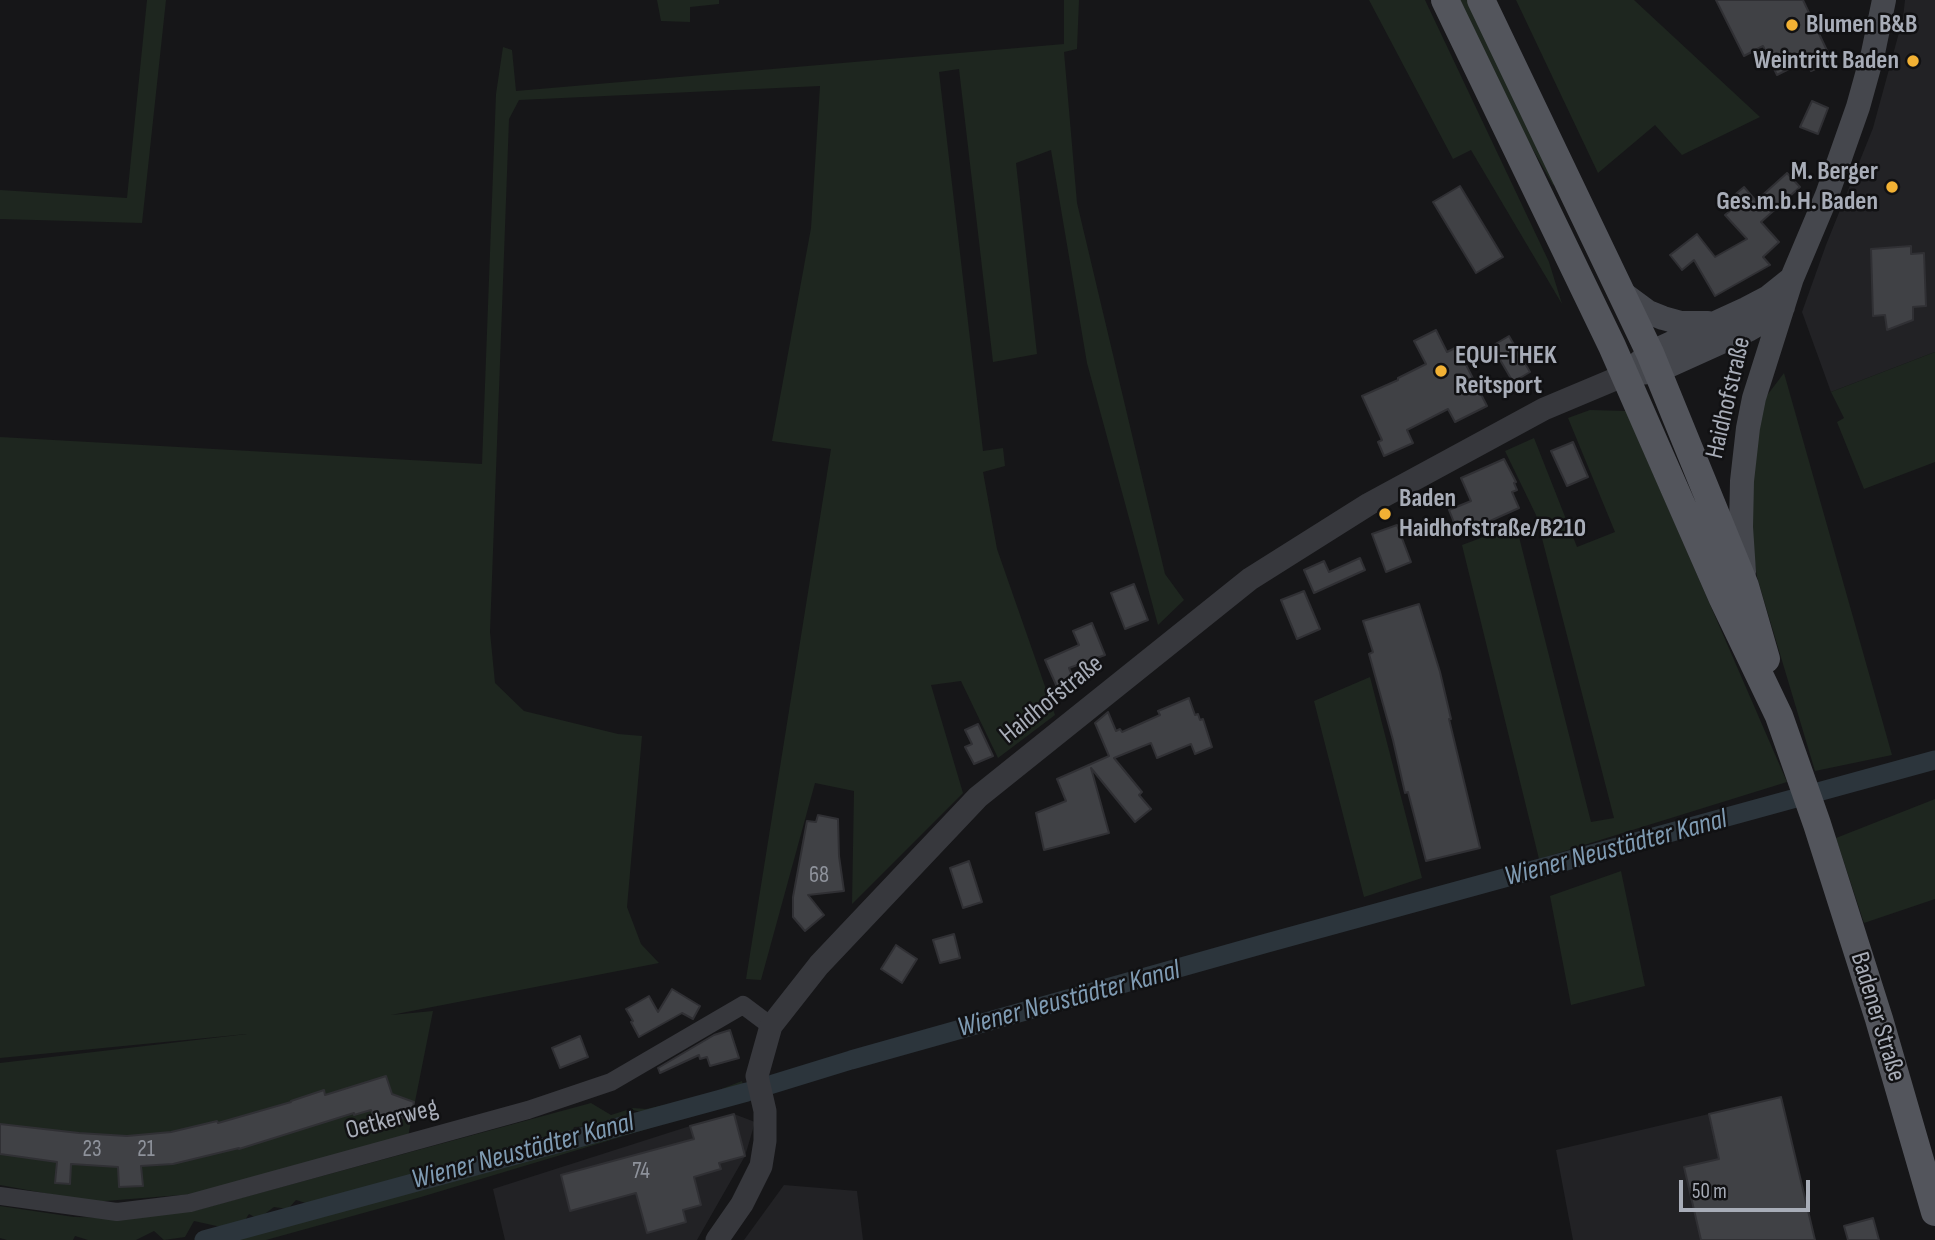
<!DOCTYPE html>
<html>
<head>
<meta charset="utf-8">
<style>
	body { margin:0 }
	#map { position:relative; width:1935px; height:1240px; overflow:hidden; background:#161618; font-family:"Sofia Sans Condensed",sans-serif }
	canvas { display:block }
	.scale { position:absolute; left:1679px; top:1180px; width:131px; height:32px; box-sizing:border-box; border:4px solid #a8adb8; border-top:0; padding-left:9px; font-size:21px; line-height:24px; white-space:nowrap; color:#a8adb8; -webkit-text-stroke:5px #111113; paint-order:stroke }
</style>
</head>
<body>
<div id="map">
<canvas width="1935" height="1240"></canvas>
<div class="scale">50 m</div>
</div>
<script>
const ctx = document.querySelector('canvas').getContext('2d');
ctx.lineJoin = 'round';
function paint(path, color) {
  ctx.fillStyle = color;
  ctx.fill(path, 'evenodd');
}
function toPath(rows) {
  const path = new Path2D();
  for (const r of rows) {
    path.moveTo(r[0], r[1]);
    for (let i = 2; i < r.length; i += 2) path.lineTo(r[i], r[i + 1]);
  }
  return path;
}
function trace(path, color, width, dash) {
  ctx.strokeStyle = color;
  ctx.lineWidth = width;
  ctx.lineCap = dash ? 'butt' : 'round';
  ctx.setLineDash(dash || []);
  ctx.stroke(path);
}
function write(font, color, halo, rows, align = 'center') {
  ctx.font = font + ' "Sofia Sans Condensed",sans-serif';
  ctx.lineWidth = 5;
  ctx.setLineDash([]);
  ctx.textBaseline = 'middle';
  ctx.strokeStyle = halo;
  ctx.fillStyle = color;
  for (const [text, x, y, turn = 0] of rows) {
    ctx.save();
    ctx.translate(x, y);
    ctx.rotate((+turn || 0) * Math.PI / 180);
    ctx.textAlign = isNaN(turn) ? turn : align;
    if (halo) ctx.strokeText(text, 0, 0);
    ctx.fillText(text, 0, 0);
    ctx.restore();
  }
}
paint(toPath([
	[1905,0,1935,0,1935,352,1831,392,1802,312,1826,245,1873,128,1903,18],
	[1781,1097,1815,1240,1573,1240,1556,1150],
	[734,1114,755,1122,745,1156,697,1240,505,1240,493,1189,690,1126],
	[784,1185,857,1191,863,1240,744,1240]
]), '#222225');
paint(toPath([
	[147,0,166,0,142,223,0,219,0,190,127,198],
	[657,0,719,0,719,4,690,7,690,22,661,21],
	[1064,0,1079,0,1077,49,1064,52,1077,203,1165,574,1184,600,1158,625,1087,363,1051,150,1016,163,1037,354,993,362,959,69,939,72,983,451,1003,448,1005,466,983,472,997,549,1055,715,998,758,961,681,931,685,963,793,852,904,854,791,815,783,761,980,746,979,831,449,772,441,811,228,820,86,519,100,509,119,490,632,495,683,524,711,618,734,642,736,627,907,641,944,659,963,391,1015,433,1011,408,1137,206,1193,93,1202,0,1185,0,1063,247,1034,0,1058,0,437,482,464,496,94,503,47,512,50,516,91,1064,44],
	[1369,0,1425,0,1549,262,1562,304,1471,150,1453,159],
	[1457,0,1468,0,1558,183,1553,185,1511,111],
	[1516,0,1634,0,1760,117,1682,155,1655,125,1598,173],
	[1935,352,1935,462,1864,489,1837,422,1844,418,1831,392],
	[1784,373,1892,755,1815,771,1757,577,1749,523,1759,406],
	[1590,410,1626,411,1787,782,1539,859,1462,545,1516,525,1591,822,1614,818,1536,515,1505,451,1534,438,1577,547,1615,532,1568,418],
	[1370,677,1422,878,1364,897,1314,701],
	[1935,799,1935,899,1864,923,1836,838],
	[1621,871,1645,986,1571,1005,1550,896],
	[742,1081,747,1099,421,1197,266,1240,220,1240,238,1235,242,1236,269,1224,280,1226,294,1219,357,1201,405,1190,489,1165,522,1161,529,1154,739,1094,737,1091,684,1106,649,1114,633,1110,611,1125,574,1127,572,1132,556,1134,552,1139,541,1137,529,1145,513,1150,510,1147,508,1149,495,1150,487,1158,343,1200,312,1205,296,1200,288,1209,274,1207,258,1219,249,1214,241,1226,221,1227,194,1221,185,1237,164,1240,154,1231,136,1240,88,1240,75,1236,73,1240,7,1240,0,1238,0,1206,74,1217,123,1218,197,1210,591,1103,611,1115,633,1108,646,1109,701,1097]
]), '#1e261f');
trace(toPath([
	[204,1240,747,1092,851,1060,1267,943,1935,760]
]), '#2c353c', 19);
const building = toPath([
	[1716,0,1803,0,1832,61,1811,71,1807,63,1800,66,1799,64,1777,75,1763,46,1744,56,1716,0],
	[1812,101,1828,108,1818,134,1800,127,1812,101],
	[1787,173,1800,187,1761,222,1779,242,1763,257,1770,265,1715,296,1694,260,1682,270,1670,255,1697,234,1715,257,1747,239,1725,215,1731,210,1725,203,1744,187,1756,201,1787,173],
	[1460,186,1503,257,1476,273,1433,202,1460,186],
	[1911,246,1911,254,1924,253,1926,306,1913,307,1913,320,1887,330,1885,315,1873,316,1871,249,1911,246],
	[1436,330,1447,352,1457,347,1487,406,1455,422,1448,409,1407,430,1413,443,1384,456,1378,442,1382,440,1362,396,1398,380,1398,378,1426,364,1414,341,1436,330],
	[1509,336,1530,372,1513,382,1492,346,1509,336],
	[1573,442,1588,477,1567,486,1551,451,1573,442],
	[1504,459,1516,482,1514,483,1517,490,1512,492,1519,508,1459,535,1449,510,1471,501,1461,478,1504,459],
	[1397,525,1411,562,1386,572,1372,534,1397,525],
	[1360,558,1365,570,1314,593,1304,570,1324,561,1329,572,1360,558],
	[1134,584,1148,620,1125,629,1111,593,1134,584],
	[1304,591,1320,629,1297,639,1281,600,1304,591],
	[1419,604,1440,672,1451,719,1449,719,1480,848,1426,861,1408,792,1405,793,1393,740,1369,654,1373,652,1363,621,1419,604],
	[1092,623,1105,655,1069,668,1074,680,1057,687,1045,660,1079,645,1073,631,1092,623],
	[1189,698,1195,715,1198,714,1200,720,1203,719,1212,747,1195,754,1191,744,1157,758,1151,743,1114,758,1142,792,1139,795,1151,809,1135,822,1091,768,1109,833,1044,850,1036,813,1066,801,1057,779,1109,756,1095,723,1108,712,1116,731,1120,729,1122,732,1160,715,1158,711,1189,698],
	[978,724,993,756,974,764,965,747,972,744,965,730,978,724],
	[818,815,838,819,839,856,844,891,808,895,824,915,805,931,793,917,793,897,807,821,816,822,818,815],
	[969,861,982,902,963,908,950,868,969,861],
	[954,934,960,958,940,963,933,940,954,934],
	[896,945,917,959,902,983,881,969,896,945],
	[672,989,700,1006,693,1019,682,1013,639,1037,631,1022,633,1021,626,1009,649,996,658,1012,672,989],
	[730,1030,739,1058,710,1066,707,1057,700,1059,699,1055,660,1073,658,1068,714,1035,730,1030],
	[580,1036,588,1057,560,1068,552,1048,580,1036],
	[386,1076,392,1094,414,1102,410,1119,402,1118,377,1126,371,1110,354,1115,354,1113,239,1149,239,1148,173,1164,141,1166,143,1186,119,1187,118,1167,71,1164,70,1184,55,1183,57,1162,0,1154,0,1124,79,1133,127,1136,171,1132,217,1121,218,1123,291,1102,291,1101,324,1090,325,1095,386,1076],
	[1781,1097,1815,1240,1701,1240,1684,1167,1719,1159,1709,1114,1781,1097],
	[734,1114,745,1156,719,1163,721,1169,694,1177,701,1205,683,1210,686,1222,647,1233,636,1193,570,1211,561,1175,694,1139,690,1126,734,1114],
	[1873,1218,1879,1240,1848,1240,1844,1226,1873,1218]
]);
paint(building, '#404145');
trace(building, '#303034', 2);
trace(toPath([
	[0,1196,117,1212,190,1203,528,1110,611,1082,743,1005,771,1026]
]), '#37383d', 18);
trace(toPath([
	[717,1240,742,1204,761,1166,765,1141,765,1111,757,1076,771,1026,819,965,978,797,1250,579,1369,504,1544,409,1625,375]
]), '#37383d', 23);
trace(toPath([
	[1621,292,1648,312,1663,318,1681,323,1708,323],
	[1639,373,1657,371,1750,329,1767,319,1783,307],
	[1625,375,1650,353,1746,309,1767,298,1792,278],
	[1744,572,1741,527,1742,481,1748,428,1754,398,1792,278,1827,195,1858,107,1873,53,1884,0]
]), '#45474d', 24);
trace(toPath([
	[1445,0,1612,346,1722,597,1779,716,1817,824,1879,1019,1935,1212],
	[1481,0,1650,353,1745,586,1766,659]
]), '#53555c', 28);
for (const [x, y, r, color] of [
	[1792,25,7,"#f2b134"],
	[1913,61,7,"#f2b134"],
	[1892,187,7,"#f2b134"],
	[1441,371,7,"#f2b134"],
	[1385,514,7,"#f2b134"]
]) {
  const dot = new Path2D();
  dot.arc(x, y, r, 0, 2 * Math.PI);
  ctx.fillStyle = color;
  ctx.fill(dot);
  trace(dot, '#111113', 2.5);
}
write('23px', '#8e929b', null, [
	["68",819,876],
	["23",92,1150],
	["21",146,1150],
	["74",641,1172]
]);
write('bold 26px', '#a8adb8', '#111113', [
	["Blumen B&B",1806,25],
	["Weintritt Baden",1899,61,"right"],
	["M. Berger",1878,172,"right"],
	["Ges.m.b.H. Baden",1878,202,"right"],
	["EQUI-THEK",1455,356],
	["Reitsport",1455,386],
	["Baden",1399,499],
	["Haidhofstraße/B210",1399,529]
], 'left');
write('26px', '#a8adb8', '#111113', [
	["Haidhofstraße",1729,398,-77],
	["Haidhofstraße",1052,700,-39],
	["Badener Straße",1877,1017,73],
	["Oetkerweg",392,1120,-15]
]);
write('italic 28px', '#7f9bb3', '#111113', [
	["Wiener Neustädter Kanal",1616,849,-15],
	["Wiener Neustädter Kanal",1069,1000,-15],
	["Wiener Neustädter Kanal",523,1152,-15]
]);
</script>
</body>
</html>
